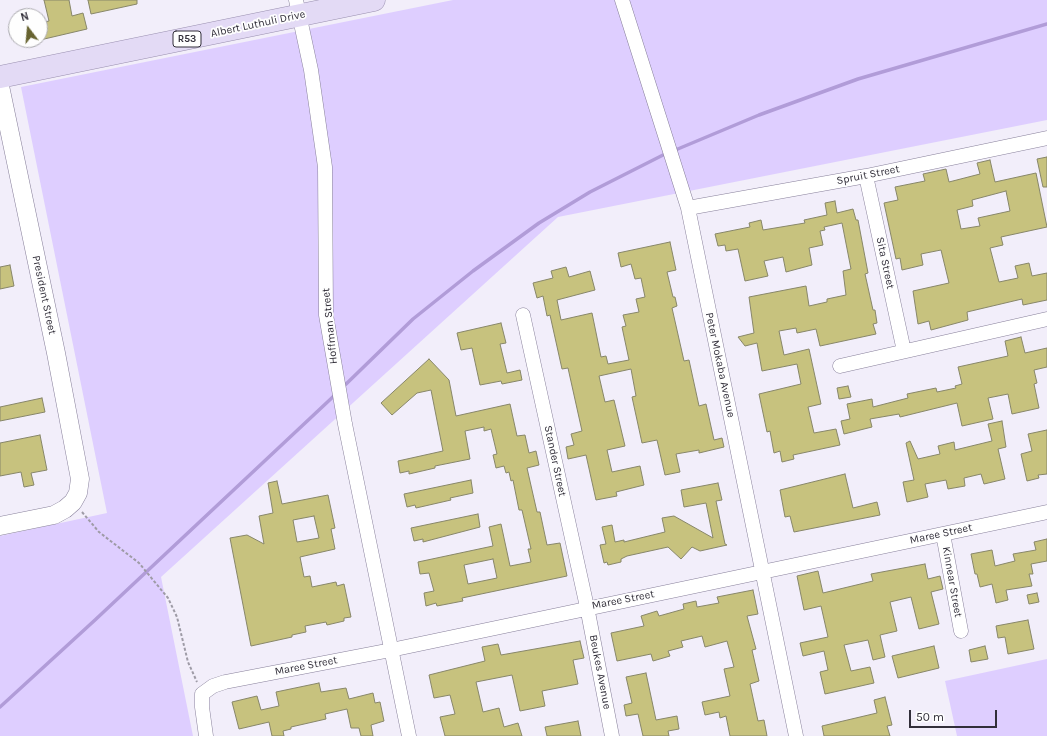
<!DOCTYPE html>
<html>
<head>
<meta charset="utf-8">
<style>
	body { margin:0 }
	#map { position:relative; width:1047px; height:736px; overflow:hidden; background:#f2eefa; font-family:Karla,sans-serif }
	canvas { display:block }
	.north { position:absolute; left:8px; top:8px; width:40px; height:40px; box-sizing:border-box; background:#fefefe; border:1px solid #acabb0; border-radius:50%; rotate:344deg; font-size:11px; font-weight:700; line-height:16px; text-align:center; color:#322f3a }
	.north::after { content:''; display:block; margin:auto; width:14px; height:18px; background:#676330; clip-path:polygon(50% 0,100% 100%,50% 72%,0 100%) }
	.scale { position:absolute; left:909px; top:710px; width:88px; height:18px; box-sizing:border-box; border:2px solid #322f3a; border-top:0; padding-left:5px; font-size:12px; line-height:14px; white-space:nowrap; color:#322f3a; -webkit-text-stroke:3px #fefefe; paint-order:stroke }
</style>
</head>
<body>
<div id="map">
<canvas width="1047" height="736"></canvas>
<div class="north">N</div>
<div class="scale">50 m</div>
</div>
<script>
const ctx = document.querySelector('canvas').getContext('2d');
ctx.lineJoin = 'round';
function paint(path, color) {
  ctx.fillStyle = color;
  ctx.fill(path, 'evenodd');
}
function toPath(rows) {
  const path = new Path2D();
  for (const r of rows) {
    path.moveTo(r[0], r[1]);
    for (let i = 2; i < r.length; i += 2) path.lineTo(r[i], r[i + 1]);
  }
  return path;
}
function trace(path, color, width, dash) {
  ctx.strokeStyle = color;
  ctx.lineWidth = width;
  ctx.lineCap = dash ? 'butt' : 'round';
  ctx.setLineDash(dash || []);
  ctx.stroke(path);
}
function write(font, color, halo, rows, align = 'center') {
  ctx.font = font + ' Karla,sans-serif';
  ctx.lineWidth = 3.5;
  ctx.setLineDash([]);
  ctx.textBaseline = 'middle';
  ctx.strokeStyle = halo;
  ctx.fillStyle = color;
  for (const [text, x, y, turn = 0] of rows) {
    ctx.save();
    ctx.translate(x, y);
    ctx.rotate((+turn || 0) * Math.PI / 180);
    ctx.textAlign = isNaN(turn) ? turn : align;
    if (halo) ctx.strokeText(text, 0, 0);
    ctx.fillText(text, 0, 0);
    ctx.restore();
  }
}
paint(toPath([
	[453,0,1047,0,1047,120,558,217,161,577,193,736,0,736,0,536,107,513,21,87],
	[1047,659,1047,736,957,736,945,681]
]), '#deceff');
trace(toPath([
	[673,151,759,115,858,79,1047,24],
	[343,387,413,319,473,271,539,223,590,192,667,153],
	[0,707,95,620,336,394]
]), '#b19cd8', 3.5);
const building = toPath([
	[44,0,69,0,72,16,83,13,87,29,40,40,40,23,49,21,44,0],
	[88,0,137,0,137,4,91,14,88,0],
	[1047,157,1047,187,1043,187,1037,159,1047,157],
	[990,160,995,182,1036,173,1047,227,1001,237,1003,245,990,248,999,282,1018,278,1015,266,1029,263,1032,276,1047,273,1047,300,1023,305,1022,299,967,312,968,320,931,330,929,321,918,324,913,291,949,283,941,250,921,254,923,265,902,270,900,258,896,259,884,203,898,200,895,187,925,181,923,174,946,169,949,182,980,174,977,163,990,160],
	[1006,191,1010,211,978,218,980,226,961,229,957,210,973,206,972,200,1006,191],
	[835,201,837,213,853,209,856,220,858,220,868,273,865,274,873,310,875,310,877,323,873,324,876,334,820,346,816,329,797,333,796,328,779,331,784,355,809,349,821,404,808,407,814,433,836,429,840,445,793,455,794,459,782,462,780,451,774,453,770,431,767,432,759,394,801,384,797,364,762,371,757,343,745,346,738,337,754,333,749,297,806,286,809,306,827,302,827,299,846,295,843,271,851,269,842,223,824,227,825,230,820,231,823,245,809,248,812,265,786,272,783,257,764,261,768,276,745,281,738,249,726,251,725,245,718,246,715,234,750,227,749,223,761,220,763,230,805,223,804,220,827,215,825,203,835,201],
	[670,242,676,270,667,272,673,297,675,297,677,306,672,308,684,361,689,360,699,406,706,404,714,440,722,438,724,447,699,453,699,450,676,454,680,472,665,475,657,440,642,443,632,397,636,396,631,369,599,376,605,402,614,400,625,446,607,450,612,472,640,466,644,485,616,492,617,496,596,500,586,455,568,459,566,447,574,445,571,434,582,431,568,368,562,369,550,315,547,316,543,296,537,298,533,283,553,278,551,271,566,267,569,277,590,271,595,290,557,300,561,320,592,313,601,357,606,356,608,364,629,360,622,327,626,326,623,315,639,312,636,299,645,297,641,278,635,279,631,264,621,267,618,253,670,242],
	[10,265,14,286,0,289,0,267,10,265],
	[501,323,506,343,500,344,507,373,520,370,522,380,502,384,501,381,480,385,472,348,461,350,457,333,501,323],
	[1021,337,1025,353,1047,348,1047,367,1034,370,1037,383,1034,384,1039,408,1012,414,1008,394,988,398,993,419,962,426,957,403,900,417,899,414,870,419,872,427,844,434,841,421,850,419,847,404,872,399,873,407,908,398,907,394,936,388,937,392,956,388,955,386,962,384,958,367,1008,356,1005,341,1021,337],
	[429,359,449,380,456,416,510,404,517,436,525,435,529,453,536,451,539,465,527,468,537,512,540,512,547,545,560,543,567,576,462,598,463,601,437,606,436,603,426,606,424,593,434,591,429,573,420,574,418,562,493,546,489,527,501,524,510,566,531,562,528,549,531,549,522,510,519,510,513,480,511,481,509,472,506,473,504,466,496,468,493,455,497,454,491,429,484,431,484,427,465,431,470,459,435,466,435,468,409,474,409,471,400,473,398,461,443,451,431,390,417,393,392,415,381,403,429,359],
	[493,559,497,578,468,584,464,565,493,559],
	[848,386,851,397,839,399,837,388,848,386],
	[42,398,45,412,0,421,0,407,42,398],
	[1002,421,1006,447,998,449,1005,479,984,484,981,474,964,478,965,486,948,489,946,480,925,484,928,497,907,502,903,482,914,480,906,443,910,441,918,459,940,454,938,446,954,442,955,450,992,441,988,424,1002,421],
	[1047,430,1047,474,1038,475,1039,478,1027,481,1021,454,1032,451,1028,434,1047,430],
	[40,435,47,470,31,473,34,485,24,487,21,472,0,476,0,443,40,435],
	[845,474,853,508,877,502,880,515,794,532,790,516,785,517,780,490,845,474],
	[471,480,473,493,450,498,451,500,416,508,415,505,407,507,404,494,471,480],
	[277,481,282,504,328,495,335,528,331,529,335,549,300,557,304,577,310,576,312,587,336,582,337,586,344,584,351,617,344,618,344,621,327,625,326,622,305,626,306,632,292,635,292,637,251,646,230,538,247,535,264,544,259,516,273,513,268,483,277,481],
	[314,516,319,538,297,542,293,520,314,516],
	[718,483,722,500,716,501,725,544,727,545,700,551,692,547,681,559,668,547,627,556,621,559,621,562,608,565,607,562,604,563,600,545,606,544,602,527,612,525,615,542,624,540,624,542,665,532,662,518,674,516,713,538,706,503,684,507,681,490,718,483],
	[478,514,480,527,423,542,423,539,414,541,411,528,478,514],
	[1047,539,1047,561,1031,564,1033,574,1029,574,1032,586,1006,590,1008,600,996,603,992,584,980,587,977,574,975,574,971,554,992,550,995,566,1015,561,1013,554,1036,550,1034,542,1047,539],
	[925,564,928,579,940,576,943,589,931,592,939,624,919,629,911,597,890,602,897,631,880,635,885,657,873,660,868,640,844,645,851,671,870,667,874,683,825,694,820,672,828,670,824,651,803,656,800,643,828,637,821,606,804,610,797,576,818,571,823,593,873,581,871,574,925,564],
	[753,590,758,614,747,616,756,649,752,650,759,681,750,684,758,721,764,720,767,736,730,736,726,716,720,718,719,712,705,715,702,702,730,696,724,669,734,667,727,641,705,647,702,636,681,641,683,647,668,651,670,656,653,661,651,654,617,661,611,633,644,626,641,616,657,611,659,616,684,609,683,604,696,601,697,607,719,603,717,597,753,590],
	[1037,593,1039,602,1029,604,1027,595,1037,593],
	[1028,620,1034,649,1008,654,1005,637,998,638,996,626,1028,620],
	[580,641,584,658,573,660,578,684,542,691,545,706,520,711,512,675,476,682,483,712,499,708,504,727,518,723,522,736,445,736,440,717,455,714,450,695,434,698,429,675,485,661,482,647,498,644,501,655,580,641],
	[934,646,939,668,898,678,892,656,934,646],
	[985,646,988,659,971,662,969,650,985,646],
	[646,673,656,720,677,716,679,729,668,731,669,736,643,736,638,714,626,716,624,705,632,703,626,677,646,673],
	[319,683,321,692,346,688,349,699,373,693,375,703,380,702,384,721,371,725,373,736,361,736,359,728,351,728,347,709,325,714,326,719,291,727,291,729,283,731,284,736,272,736,269,722,239,729,232,702,257,696,261,710,279,706,276,692,319,683],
	[885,697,892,725,887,726,890,736,824,736,822,726,877,713,874,700,885,697],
	[578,721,581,736,547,736,545,727,578,721]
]);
paint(building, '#c7c27e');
trace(building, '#878669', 1);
const minor = toPath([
	[296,0,311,70,325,167,326,315,345,424,409,736],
	[622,0,688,208,796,736],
	[866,176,904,351],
	[688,208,866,176,1047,138],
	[523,315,587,607,612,736],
	[840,366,1047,319],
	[943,534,961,631],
	[206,736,202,707,202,694,213,686,225,682,391,650,1047,512]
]);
const tertiary = toPath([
	[0,86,56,353,80,479,78,493,73,502,65,509,54,515,0,526]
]);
const primary = toPath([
	[0,77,374,0]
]);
trace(minor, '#88809b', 15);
trace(tertiary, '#88809b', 19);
trace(primary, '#998faf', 23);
trace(toPath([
	[82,512,99,532,139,563,168,598,177,617,188,662,197,682]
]), '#9e9ba6', 2, [3, 2]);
trace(minor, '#fff', 14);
trace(tertiary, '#fff', 18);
trace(primary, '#e3daf5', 22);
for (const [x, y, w] of [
	[187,39,28]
]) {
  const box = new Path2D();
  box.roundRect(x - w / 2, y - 8, w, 16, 3);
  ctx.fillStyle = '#fefefe';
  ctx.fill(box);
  trace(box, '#322f3a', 1);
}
write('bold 10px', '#322f3a', null, [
	["R53",187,39]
]);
write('11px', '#322f3a', '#fefefe', [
	["Albert Luthuli Drive",258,24,-12],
	["Spruit Street",868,175,-11],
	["Sita Street",885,263,78],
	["President Street",44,295,78],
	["Hoffman Street",330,326,-96],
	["Peter Mokaba Avenue",720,365,78],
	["Stander Street",555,461,78],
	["Maree Street",941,534,-12],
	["Kinnear Street",952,582,80],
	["Maree Street",623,600,-11],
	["Maree Street",306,666,-11],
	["Beukes Avenue",600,672,79]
]);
</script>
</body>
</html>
